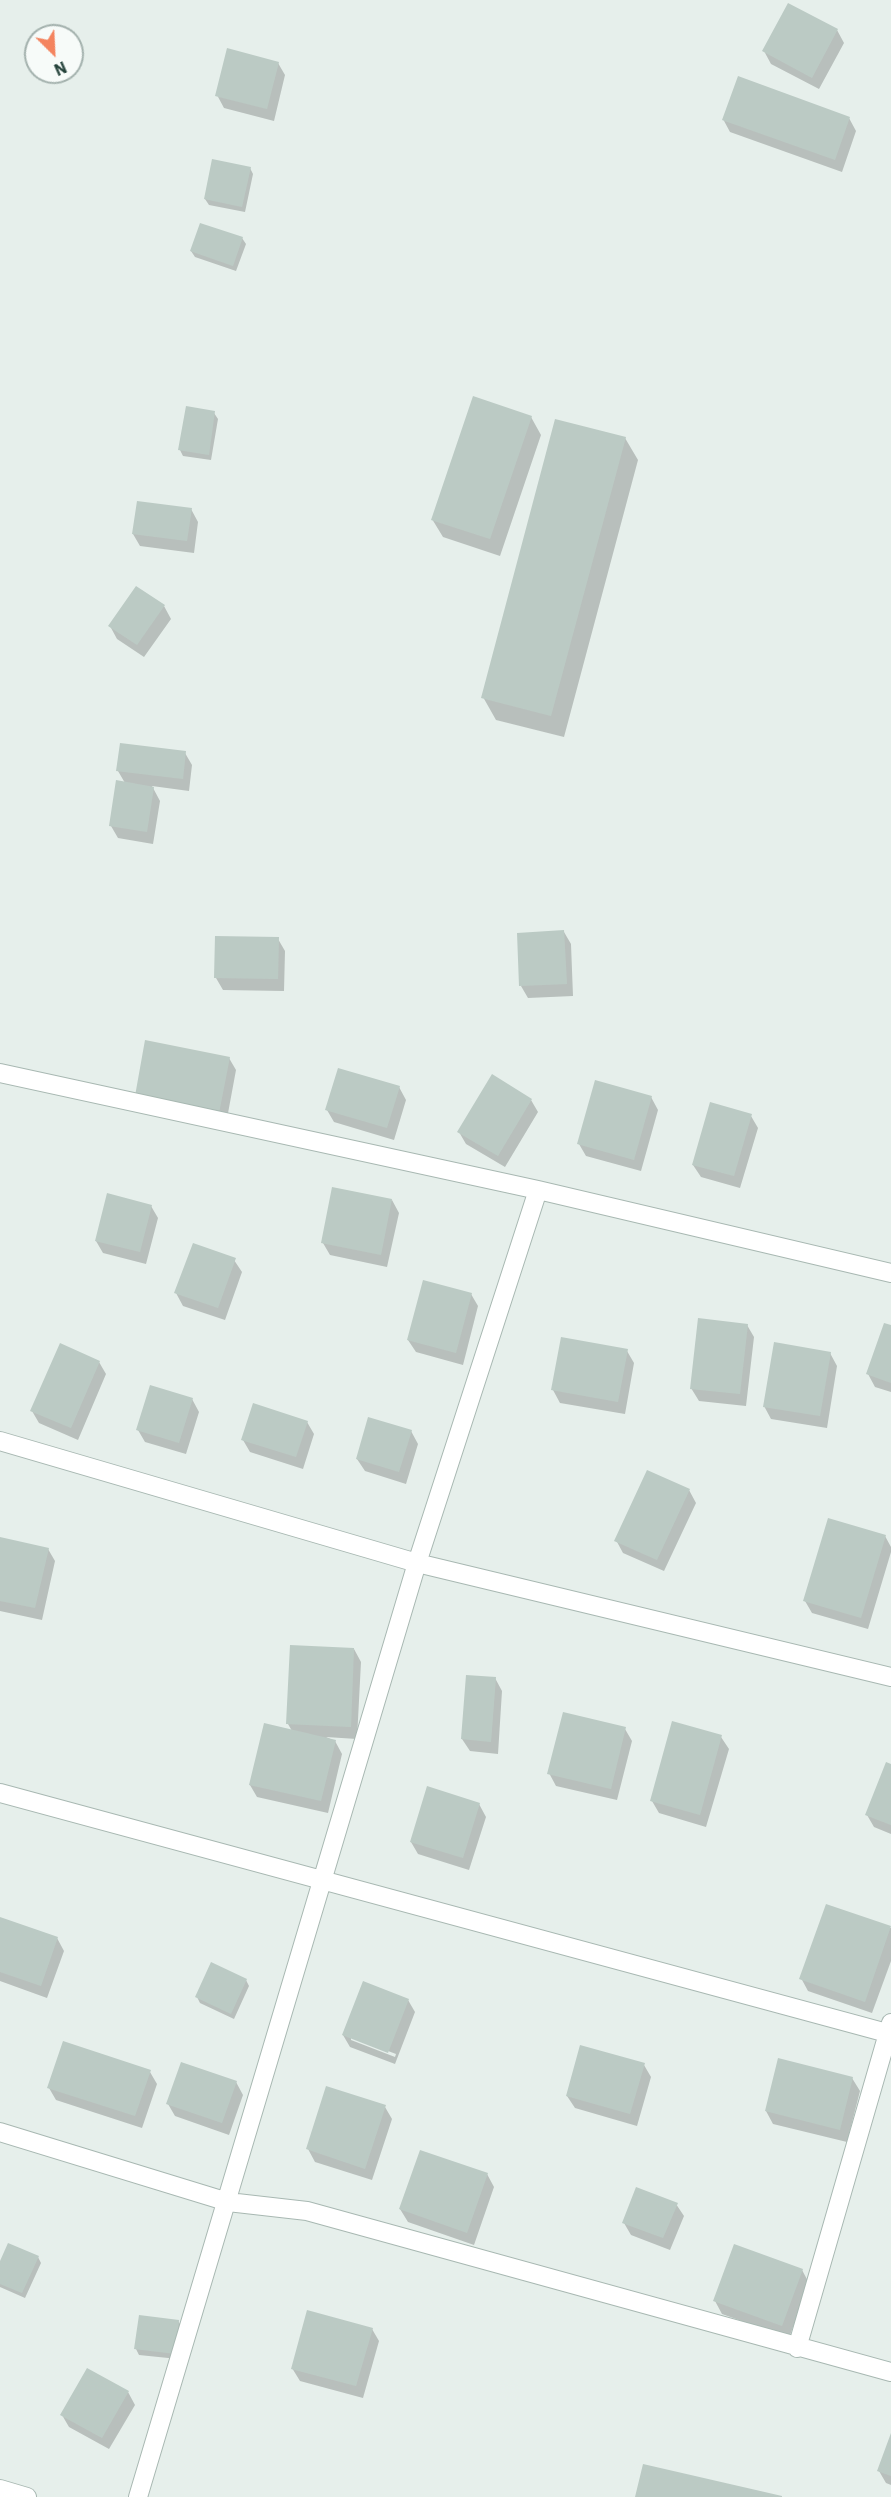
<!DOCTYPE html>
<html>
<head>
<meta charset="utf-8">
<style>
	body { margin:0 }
	#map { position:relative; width:891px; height:2497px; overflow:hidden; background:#e6efeb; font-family:"IBM Plex Sans",sans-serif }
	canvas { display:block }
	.north { position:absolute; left:24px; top:24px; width:60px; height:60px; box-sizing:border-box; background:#f7fbf9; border:2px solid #a3b1ad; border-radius:50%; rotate:156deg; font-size:16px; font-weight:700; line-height:24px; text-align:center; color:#24423a }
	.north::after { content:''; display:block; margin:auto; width:21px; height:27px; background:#f4845f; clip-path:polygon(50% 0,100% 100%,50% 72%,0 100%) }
</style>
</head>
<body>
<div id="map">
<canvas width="891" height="2497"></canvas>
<div class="north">N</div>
</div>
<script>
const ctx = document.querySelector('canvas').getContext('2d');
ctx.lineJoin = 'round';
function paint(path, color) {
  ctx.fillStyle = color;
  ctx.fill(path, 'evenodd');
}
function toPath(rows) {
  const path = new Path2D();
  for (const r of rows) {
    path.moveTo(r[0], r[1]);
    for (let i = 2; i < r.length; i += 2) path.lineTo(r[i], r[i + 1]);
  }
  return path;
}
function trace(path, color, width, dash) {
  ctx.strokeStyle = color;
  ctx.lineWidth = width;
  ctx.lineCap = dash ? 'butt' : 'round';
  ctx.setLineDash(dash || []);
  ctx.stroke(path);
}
paint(toPath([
	[837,30,844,43,819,89,771,64,764,51],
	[278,63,285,75,274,121,224,108,217,95],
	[849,118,856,131,842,172,730,132,723,119],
	[250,168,253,174,245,212,209,205,205,199],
	[242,238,246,244,236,271,195,257,191,251],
	[214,413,218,419,211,460,183,456,180,450],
	[531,417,541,435,500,556,443,537,432,519],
	[625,438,638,460,564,737,496,720,483,697],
	[191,509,198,522,194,553,140,546,133,534],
	[164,606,171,619,144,657,117,639,110,626],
	[185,753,192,765,189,791,152,786,160,801,153,844,118,838,111,826,125,783,118,771],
	[564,932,571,944,573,996,528,998,521,986],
	[278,939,285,951,284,991,223,990,216,978],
	[229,1058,236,1070,226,1124,143,1109],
	[399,1087,406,1100,394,1140,334,1122,327,1110],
	[651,1097,658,1110,641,1171,586,1156,579,1144],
	[531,1100,538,1112,505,1167,466,1144,459,1132],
	[751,1116,758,1128,740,1188,701,1177,693,1165],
	[392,1200,399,1213,387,1267,330,1255,323,1243],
	[151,1206,158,1218,146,1264,103,1253,96,1241],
	[234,1260,242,1272,225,1320,183,1306,176,1293],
	[471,1294,478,1306,463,1365,416,1352,408,1340],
	[747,1325,754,1337,746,1406,699,1401,691,1388],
	[891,1327,891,1392,875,1387,868,1374],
	[627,1351,634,1363,625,1414,560,1403,553,1390],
	[830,1353,837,1366,827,1428,771,1419,764,1406],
	[99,1362,106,1374,78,1440,39,1423,32,1411],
	[192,1399,199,1412,186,1454,145,1442,138,1430],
	[307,1422,314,1434,303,1469,250,1452,243,1440],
	[411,1431,418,1444,406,1484,365,1471,357,1459],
	[689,1490,696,1503,664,1571,623,1553,616,1540],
	[885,1536,891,1547,891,1552,868,1629,812,1613,805,1601],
	[0,1538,48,1549,55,1561,42,1620,0,1611],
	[354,1649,361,1662,357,1739,326,1737,335,1741,342,1754,328,1813,257,1797,250,1785,292,1731,288,1724],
	[495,1678,502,1691,498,1754,470,1751,462,1739],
	[625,1729,632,1741,617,1800,556,1786,549,1773],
	[721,1737,729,1749,706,1827,659,1813,652,1801],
	[891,1766,891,1834,874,1827,867,1815],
	[479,1804,486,1817,469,1870,418,1854,411,1842],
	[827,1906,891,1928,891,1961,872,2013,808,1991,801,1978],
	[0,1918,57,1938,64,1951,47,1998,0,1981],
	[246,1980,249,1986,234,2019,200,2003,197,1997],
	[408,2000,415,2012,395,2064,350,2047,343,2035],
	[351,2037,396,2054,395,2057,351,2040],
	[644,2065,651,2077,637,2126,575,2108,567,2096],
	[150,2072,157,2084,142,2128,56,2100,49,2088],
	[852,2078,860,2091,847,2142,773,2124,766,2111],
	[236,2082,243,2095,229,2135,175,2116,168,2104],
	[385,2107,392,2119,372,2180,315,2162,308,2149],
	[487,2174,494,2187,474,2245,408,2222,400,2209],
	[676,2204,684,2216,670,2250,631,2235,624,2223],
	[38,2257,41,2263,25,2298,0,2287,0,2264],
	[802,2270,809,2283,789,2338,722,2314,715,2301],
	[178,2321,182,2327,178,2359,139,2355,136,2349],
	[372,2329,379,2341,363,2398,300,2381,292,2368],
	[128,2392,135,2405,109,2449,69,2427,62,2415],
	[891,2436,891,2485,886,2483,879,2471]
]), '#0003');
paint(toPath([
	[788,3,838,29,812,78,762,51],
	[227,48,279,62,267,109,215,96],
	[738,76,850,117,835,160,722,120],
	[212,159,251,167,242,207,204,199],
	[200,223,243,237,233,266,190,251],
	[473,396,532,416,490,539,431,520],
	[186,406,215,411,209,455,178,450],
	[555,419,626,437,551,716,481,698],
	[137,501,192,508,187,541,132,534],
	[136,586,165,605,137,645,108,626],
	[120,743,186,751,183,779,116,771],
	[116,780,154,787,147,832,109,826],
	[564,930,567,984,519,986,517,933],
	[215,936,279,937,278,979,214,978],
	[145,1040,230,1057,219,1113,135,1096],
	[338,1068,400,1086,387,1128,325,1110],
	[492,1074,532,1099,498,1156,457,1132],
	[595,1080,652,1096,634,1160,577,1144],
	[710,1102,752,1114,734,1176,692,1165],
	[332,1187,392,1199,381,1255,321,1243],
	[107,1193,152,1205,140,1252,95,1241],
	[193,1243,236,1258,218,1308,174,1293],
	[423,1280,472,1293,456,1353,407,1340],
	[698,1318,748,1324,740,1394,690,1389],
	[884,1323,891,1325,891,1383,866,1374],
	[561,1337,628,1349,618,1402,551,1390],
	[774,1342,831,1352,820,1416,763,1407],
	[60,1343,100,1361,71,1428,30,1411],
	[150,1385,193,1398,179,1443,136,1430],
	[253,1403,308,1421,296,1457,241,1440],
	[368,1417,412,1430,399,1472,356,1459],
	[647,1470,690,1489,657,1560,614,1541],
	[828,1518,886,1535,861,1618,803,1601],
	[0,1537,49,1548,35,1608,0,1601],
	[290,1645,354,1648,351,1727,286,1724],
	[466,1675,496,1677,491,1742,461,1739],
	[563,1712,626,1727,611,1789,547,1774],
	[672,1721,722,1735,700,1815,650,1801],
	[264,1723,336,1740,321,1801,249,1785],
	[886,1762,891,1764,891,1825,865,1815],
	[427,1786,480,1803,463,1858,410,1842],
	[826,1904,891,1926,865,2002,799,1979],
	[0,1917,58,1937,41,1986,0,1972],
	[211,1962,247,1979,231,2014,195,1997],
	[363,1981,409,1999,388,2053,342,2035],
	[63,2041,151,2070,135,2116,47,2088],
	[580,2045,645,2063,630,2114,566,2096],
	[778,2058,853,2077,840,2130,765,2111],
	[181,2062,237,2081,222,2123,166,2104],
	[326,2086,386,2105,365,2169,306,2149],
	[420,2150,488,2173,467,2233,399,2209],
	[636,2187,678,2203,663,2238,622,2223],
	[8,2243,39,2256,22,2293,0,2284,0,2261],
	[734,2244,803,2269,782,2326,713,2301],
	[307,2310,373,2328,356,2386,291,2369],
	[139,2315,179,2320,176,2354,134,2349],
	[87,2368,129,2391,102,2438,60,2415],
	[891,2433,891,2476,877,2471],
	[643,2464,782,2496,782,2497,635,2497]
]), '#bbcac4');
const minor = toPath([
	[0,1073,538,1190,891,1273],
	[0,1441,417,1563,891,1677],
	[0,1793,891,2034],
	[0,2132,228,2202,307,2211,891,2372],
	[797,2348,891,2023],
	[0,2489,27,2497],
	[138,2497,417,1563,538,1190]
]);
trace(minor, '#a8b8b2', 20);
trace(minor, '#fff', 18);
</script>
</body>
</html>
